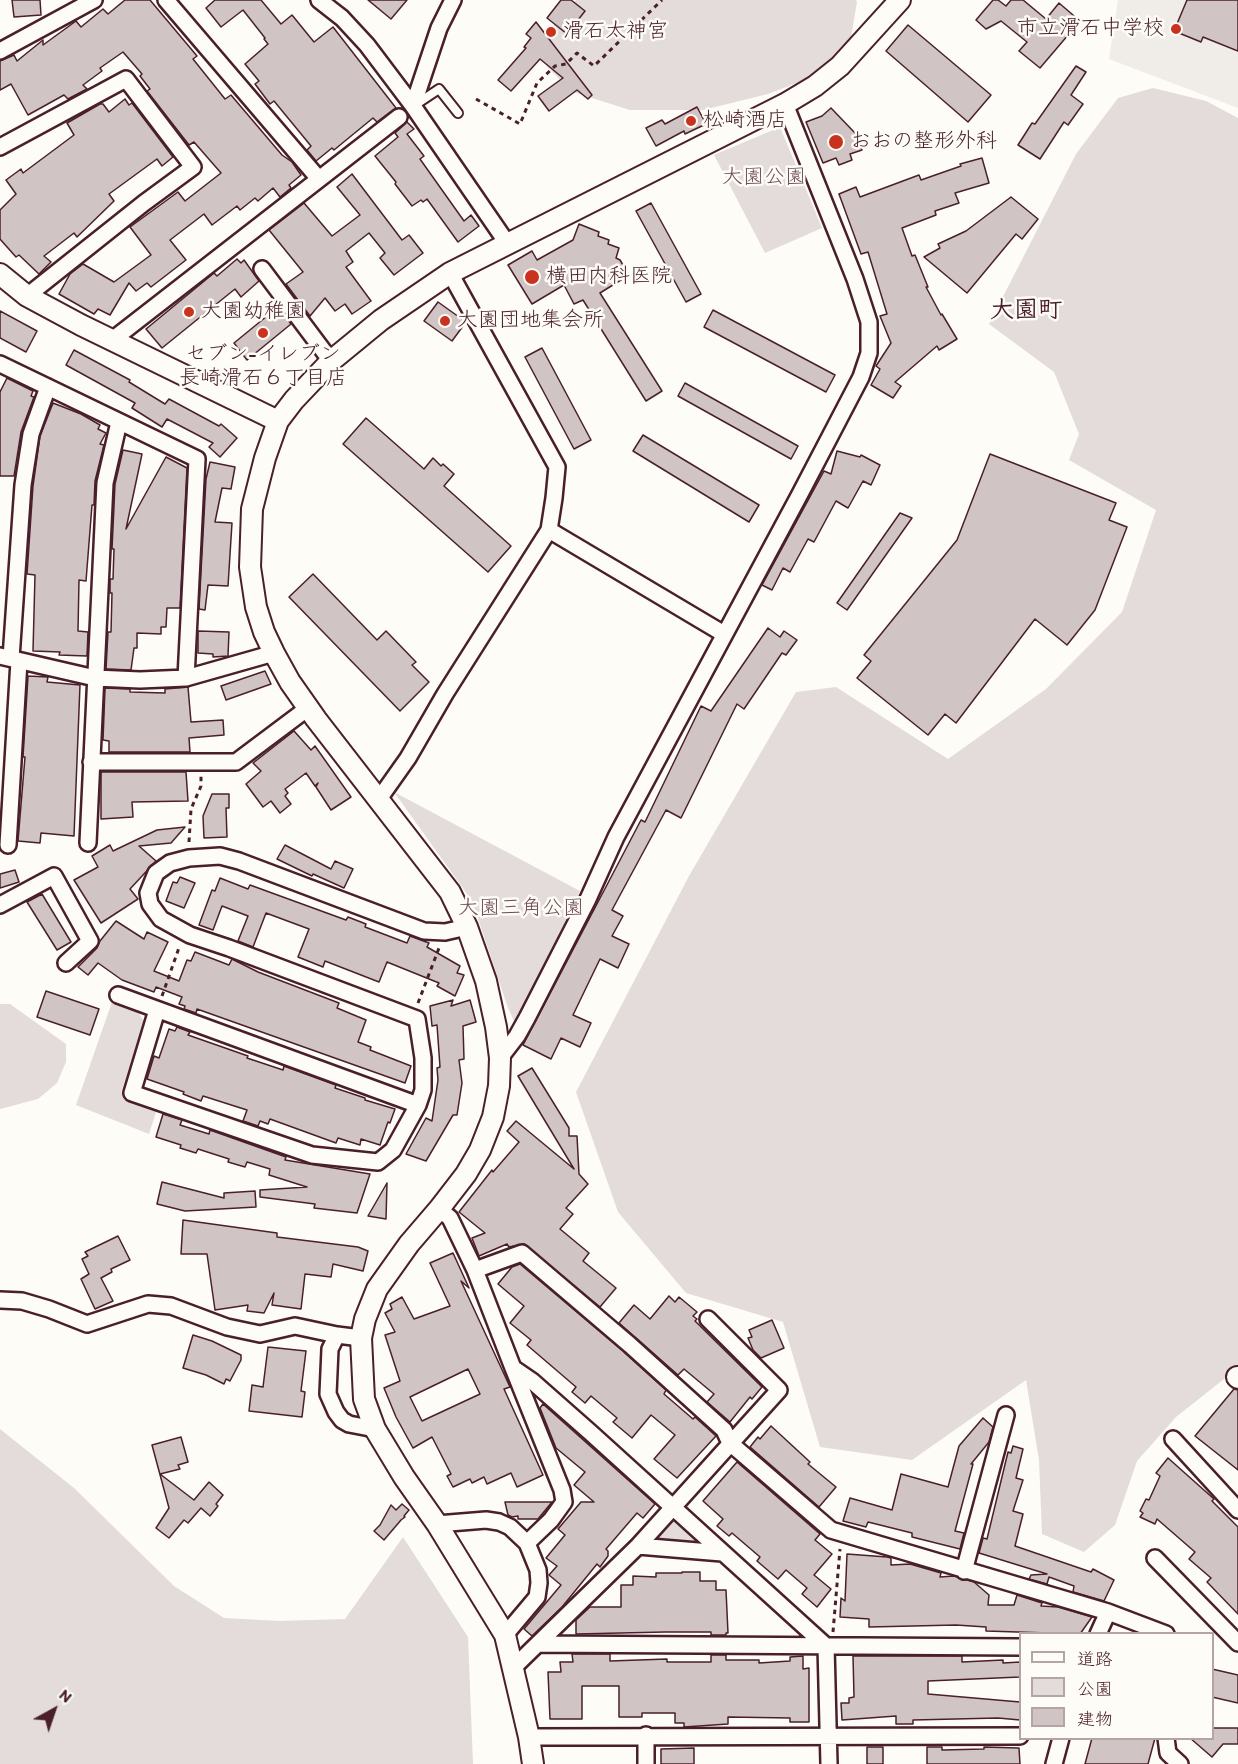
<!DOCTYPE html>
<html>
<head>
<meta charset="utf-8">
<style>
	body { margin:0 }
	#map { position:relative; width:1238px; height:1764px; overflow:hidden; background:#fdfcf7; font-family:Itim,"Klee One",sans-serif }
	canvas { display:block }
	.legend { position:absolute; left:1019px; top:1632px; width:195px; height:108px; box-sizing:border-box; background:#fdfcf7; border:2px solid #b5a4a5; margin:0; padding:8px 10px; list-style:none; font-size:18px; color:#4a1f2b }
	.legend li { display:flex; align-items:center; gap:12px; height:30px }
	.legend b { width:30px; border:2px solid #b5a4a5 }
	.north { position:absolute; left:24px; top:1680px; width:60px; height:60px; -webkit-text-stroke:4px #fdfcf7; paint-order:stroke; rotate:40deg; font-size:16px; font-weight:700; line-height:24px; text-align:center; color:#4a1f2b }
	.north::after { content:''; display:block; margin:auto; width:21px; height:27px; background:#4a1f2b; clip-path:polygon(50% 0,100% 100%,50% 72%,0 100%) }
</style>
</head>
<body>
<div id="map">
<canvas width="1238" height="1764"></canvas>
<ul class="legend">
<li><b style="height:8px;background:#fdfcf7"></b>道路</li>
<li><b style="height:16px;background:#e3dcda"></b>公園</li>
<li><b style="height:16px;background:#d0c5c4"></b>建物</li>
</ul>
<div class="north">N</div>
</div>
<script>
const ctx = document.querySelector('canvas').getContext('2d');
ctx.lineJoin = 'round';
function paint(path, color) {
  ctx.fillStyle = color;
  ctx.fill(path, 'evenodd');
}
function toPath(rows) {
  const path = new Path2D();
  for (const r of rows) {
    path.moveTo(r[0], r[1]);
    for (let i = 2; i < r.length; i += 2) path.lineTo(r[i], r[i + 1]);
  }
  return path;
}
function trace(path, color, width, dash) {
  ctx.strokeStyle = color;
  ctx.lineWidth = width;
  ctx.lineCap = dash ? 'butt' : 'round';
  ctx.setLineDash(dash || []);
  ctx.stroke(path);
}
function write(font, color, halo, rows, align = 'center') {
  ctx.font = font + ' Itim,"Klee One",sans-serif';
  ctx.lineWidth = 5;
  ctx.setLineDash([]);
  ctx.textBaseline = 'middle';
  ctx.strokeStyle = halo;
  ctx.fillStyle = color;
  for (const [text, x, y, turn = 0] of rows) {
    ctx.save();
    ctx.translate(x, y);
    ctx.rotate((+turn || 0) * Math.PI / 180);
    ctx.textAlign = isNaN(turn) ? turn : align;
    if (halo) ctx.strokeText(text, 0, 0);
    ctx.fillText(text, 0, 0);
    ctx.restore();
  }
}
paint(toPath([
	[1118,0,1238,0,1238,108,1109,59]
]), '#f0ece8');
paint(toPath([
	[576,0,856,0,857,2,850,43,825,72,768,94,703,110,630,110,570,91,547,66,549,31],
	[1153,88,1206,101,1238,118,1238,1368,1176,1417,1137,1461,1115,1525,1084,1552,1042,1534,1039,1460,1026,1380,912,1460,820,1447,783,1322,686,1293,618,1212,576,1092,689,876,796,692,836,687,948,759,1046,689,1122,612,1156,510,1069,460,1079,434,1054,372,989,324,1076,154,1118,98],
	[780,127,822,228,765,253,714,155],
	[394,792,580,891,515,1023,508,1008,472,901],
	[112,1002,137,1010,145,1023,121,1092,157,1109,149,1134,76,1105],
	[0,1004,10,1004,66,1044,66,1062,57,1083,38,1099,0,1109],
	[0,1429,74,1488,174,1586,224,1618,280,1621,345,1619,403,1537,468,1637,473,1764,0,1764],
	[668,1521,676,1522,702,1544,648,1543]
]), '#e3dcda');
const building = toPath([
	[12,0,40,0,41,15,14,17,12,0],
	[125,0,150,0,197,56,193,59,225,99,231,95,282,155,292,162,301,175,289,185,291,188,280,197,273,188,258,201,255,198,240,210,237,206,212,225,204,214,170,240,186,260,151,287,147,283,136,291,129,283,110,315,98,309,94,314,59,294,70,274,83,264,114,282,151,255,130,227,178,192,185,201,221,173,194,142,189,145,147,91,150,89,140,76,142,74,123,52,100,68,102,71,83,85,87,89,68,99,64,95,28,115,11,84,0,90,0,61,14,55,17,61,43,40,43,45,76,21,81,27,103,9,108,14,125,0],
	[215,0,261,0,281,24,292,15,314,42,333,27,396,108,377,122,373,118,334,150,332,148,316,161,307,150,311,146,274,101,270,104,255,84,259,81,245,64,268,44,264,39,265,38,243,10,221,27,206,8,215,0],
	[368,0,407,0,391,19,368,0],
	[561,0,571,0,585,11,567,34,547,18,561,0],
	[993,0,998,0,1006,6,1011,0,1023,0,1046,19,1059,3,1080,21,1040,68,1019,51,1027,42,1001,21,986,29,976,20,993,0],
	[1187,0,1238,0,1238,51,1203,37,1201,42,1174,31,1187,0],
	[536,22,592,95,588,99,577,90,549,111,538,96,563,78,540,59,511,91,498,80,526,48,524,47,531,38,526,34,536,22],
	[908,25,991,95,968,122,886,51,908,25],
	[1076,66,1086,72,1071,95,1083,104,1068,125,1064,122,1040,159,1018,145,1032,123,1035,124,1076,66],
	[125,99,129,105,132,103,173,157,162,166,157,159,109,194,114,201,77,237,74,233,44,256,51,262,39,274,19,255,16,257,0,239,0,210,16,194,6,180,21,169,23,173,74,135,67,123,100,104,103,104,109,112,125,99],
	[697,107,706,124,685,134,684,131,656,146,646,128,662,120,665,124,697,107],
	[831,108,855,133,862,150,850,154,852,160,839,165,836,158,823,163,806,122,822,116,831,108],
	[407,122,414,129,407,134,424,156,420,159,464,221,471,215,479,226,458,242,427,199,423,202,421,200,412,206,395,184,396,182,375,156,398,137,395,133,407,122],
	[982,158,989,183,955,193,959,203,935,211,936,215,902,228,912,256,915,255,928,287,926,287,941,315,942,314,957,339,939,350,937,346,895,382,901,386,893,398,871,385,880,369,876,366,891,343,880,316,887,314,868,252,861,254,839,194,856,187,860,197,919,175,921,180,961,166,960,164,982,158],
	[352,174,402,240,409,235,423,253,394,275,380,258,385,253,369,233,346,251,353,262,346,267,371,301,352,314,345,304,335,311,325,298,310,316,286,284,303,272,269,230,304,203,332,236,360,215,337,187,352,174],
	[1011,197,1038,219,1022,239,1016,234,967,293,924,257,940,248,938,244,966,231,1011,197],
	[651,203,701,294,686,302,636,211,651,203],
	[579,224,599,232,598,236,609,240,608,244,619,248,616,258,620,260,629,275,600,293,662,391,646,401,583,300,574,304,564,285,532,304,508,265,532,251,537,260,573,240,579,224],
	[237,259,241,263,244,260,259,281,241,297,235,289,162,348,146,329,214,273,217,276,237,259],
	[438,302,466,322,452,341,424,321,438,302],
	[278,307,291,324,247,360,234,343,278,307],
	[713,310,835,375,826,392,704,327,713,310],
	[0,311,37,331,26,352,0,338,0,311],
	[542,348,591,440,574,449,525,357,542,348],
	[74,350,130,380,129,382,165,404,169,399,219,426,221,424,237,438,220,457,209,447,213,443,167,419,162,427,132,408,135,403,66,365,74,350],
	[7,378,33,391,31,396,34,397,21,432,14,476,0,476,0,392,7,378],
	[685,383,798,446,791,459,678,396,685,383],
	[53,403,81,414,100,425,98,429,106,433,100,444,104,445,95,481,94,505,92,505,86,581,79,580,78,631,88,632,87,656,59,655,60,652,33,651,35,575,27,574,33,486,40,436,53,403],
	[366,418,424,469,433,458,441,466,443,464,454,474,444,486,511,546,488,572,343,444,366,418],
	[643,435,759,505,749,522,633,451,643,435],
	[123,450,142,454,126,529,166,457,187,468,180,608,167,608,166,627,161,627,161,634,137,633,137,648,134,648,131,670,106,669,108,632,111,632,112,593,110,593,110,579,113,579,114,549,112,549,115,484,123,450],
	[837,451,860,457,861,455,880,465,871,485,863,481,848,508,836,501,814,542,808,539,790,572,783,568,772,590,762,585,824,471,831,474,837,451],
	[990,454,1116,503,1109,520,1127,527,1095,610,1067,645,1035,619,956,723,945,714,928,735,857,678,871,661,864,655,957,540,990,454],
	[210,462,235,467,231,489,222,488,215,522,232,523,228,586,208,585,205,610,199,609,206,479,210,462],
	[900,513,912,518,847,610,837,603,900,513],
	[313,574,377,640,386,631,416,662,412,665,429,682,400,711,289,597,313,574],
	[768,628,780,637,784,631,797,640,786,655,782,653,744,709,737,704,681,818,666,810,612,910,623,916,612,936,629,944,618,968,600,959,573,1015,591,1023,580,1047,561,1038,551,1059,523,1045,641,820,645,822,701,706,711,711,768,628],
	[198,631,229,632,228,656,213,657,213,654,198,653,198,631],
	[265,671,271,684,226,700,221,686,265,671],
	[28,676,48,677,47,682,80,685,74,836,41,833,40,843,18,841,25,757,23,757,28,676],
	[188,687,191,722,223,720,224,735,189,738,190,752,109,752,109,741,103,740,105,688,130,689,130,692,165,693,165,689,188,687],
	[294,731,311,750,315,746,351,797,331,810,316,787,318,783,315,786,306,773,285,789,288,793,285,796,291,804,280,813,271,801,263,807,246,784,261,771,253,763,294,731],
	[101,772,186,772,188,801,132,802,133,817,101,819,101,772],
	[212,794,229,794,229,808,226,808,227,837,204,838,203,816,212,794],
	[185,827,171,843,139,846,156,861,130,889,138,899,101,923,74,880,98,867,92,856,110,845,113,851,157,830,185,827],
	[285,845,331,869,335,861,353,869,344,888,313,874,312,876,277,859,285,845],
	[15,870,19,882,0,888,0,874,15,870],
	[180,877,195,883,184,908,166,901,173,882,177,883,180,877],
	[220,878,248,889,250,885,346,920,348,917,366,924,365,927,407,943,410,936,429,943,427,947,460,966,457,973,464,975,455,996,437,986,439,983,387,962,379,982,325,961,323,967,298,957,309,929,266,913,253,947,238,941,248,916,222,906,213,930,199,925,212,890,215,891,220,878],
	[42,894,71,942,57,950,27,902,42,894],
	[116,921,144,939,147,932,168,942,154,971,179,981,187,960,191,961,195,952,229,965,232,959,258,972,339,1003,337,1008,366,1020,358,1042,371,1047,370,1050,411,1066,405,1083,197,1009,196,1013,184,1009,185,1006,179,1004,182,997,156,987,154,992,122,980,98,963,88,975,78,967,97,948,100,941,116,921],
	[46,991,99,1009,90,1035,37,1017,46,991],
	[453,1000,451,1006,470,1000,476,1022,463,1026,464,1059,459,1060,462,1083,457,1115,453,1115,426,1161,406,1154,426,1118,432,1121,438,1080,437,1068,440,1067,437,1025,432,1026,430,1006,453,1000],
	[177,1027,190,1032,188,1035,248,1056,247,1058,283,1070,284,1066,336,1085,335,1088,365,1098,365,1100,395,1109,390,1123,388,1122,380,1145,361,1139,360,1145,338,1138,336,1143,270,1119,268,1124,260,1121,258,1126,243,1121,247,1110,203,1096,201,1101,183,1094,184,1092,147,1079,154,1056,159,1058,169,1029,175,1031,177,1027],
	[532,1068,569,1128,569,1136,577,1136,579,1174,588,1184,566,1208,573,1214,560,1229,589,1253,583,1261,616,1288,600,1307,524,1244,509,1247,507,1244,479,1256,472,1238,485,1233,459,1212,492,1170,493,1172,519,1142,507,1131,516,1121,574,1169,518,1076,532,1068],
	[163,1114,182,1120,180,1125,209,1134,210,1130,286,1157,285,1160,370,1174,357,1213,314,1208,315,1204,260,1197,260,1190,307,1187,269,1175,270,1169,247,1162,245,1167,228,1162,229,1159,198,1149,196,1153,180,1148,181,1145,156,1137,163,1114],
	[162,1182,224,1198,224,1193,255,1191,256,1207,185,1211,157,1204,162,1182],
	[387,1183,386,1219,368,1216,387,1183],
	[183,1220,277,1233,277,1237,358,1247,368,1251,363,1271,333,1264,331,1277,305,1274,301,1309,272,1305,274,1293,264,1313,247,1311,248,1305,215,1310,207,1254,181,1254,183,1220],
	[118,1236,130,1260,111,1269,112,1272,101,1278,113,1301,95,1309,81,1279,89,1274,82,1259,88,1256,85,1252,118,1236],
	[453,1253,469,1288,461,1281,510,1387,504,1389,543,1475,517,1487,511,1473,487,1484,484,1477,472,1483,470,1479,453,1487,447,1476,451,1474,432,1437,413,1448,396,1417,384,1388,400,1381,385,1335,395,1332,385,1313,392,1309,390,1304,402,1297,414,1319,450,1306,430,1263,453,1253],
	[468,1369,480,1394,422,1421,410,1397,468,1369],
	[520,1264,624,1352,666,1390,664,1394,693,1419,695,1417,716,1436,677,1478,654,1459,675,1435,651,1415,632,1438,613,1422,617,1418,591,1396,585,1403,572,1392,576,1387,527,1345,531,1340,510,1323,524,1306,498,1284,512,1267,520,1264],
	[669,1296,675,1302,679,1297,697,1312,693,1316,697,1319,695,1321,762,1387,752,1399,750,1397,730,1422,707,1402,714,1394,684,1369,678,1375,619,1323,634,1305,650,1319,669,1296],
	[772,1320,784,1348,761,1358,753,1350,748,1338,752,1337,749,1330,772,1320],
	[193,1335,212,1341,241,1355,241,1360,230,1381,226,1379,224,1384,206,1375,183,1368,193,1335],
	[268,1347,306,1351,301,1391,305,1392,302,1417,249,1411,252,1385,263,1387,268,1347],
	[1234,1389,1238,1390,1238,1470,1195,1436,1234,1389],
	[543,1404,655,1504,643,1518,637,1513,606,1549,608,1551,608,1556,600,1567,597,1564,562,1607,532,1636,524,1629,561,1585,549,1575,557,1566,546,1558,565,1535,558,1529,581,1502,594,1502,574,1485,585,1472,556,1448,540,1408,543,1404],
	[983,1418,993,1427,989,1442,971,1464,973,1464,955,1531,964,1533,960,1549,912,1537,912,1533,868,1522,866,1527,843,1521,850,1498,892,1510,901,1474,948,1487,959,1446,983,1418],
	[771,1426,810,1462,808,1464,836,1487,819,1507,750,1447,758,1437,760,1439,771,1426],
	[181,1437,188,1462,178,1465,180,1469,160,1474,194,1500,209,1482,223,1495,216,1504,218,1506,210,1516,201,1508,188,1523,184,1520,169,1538,156,1528,169,1508,152,1445,181,1437],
	[1013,1446,1023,1449,1016,1478,1023,1480,1013,1511,1023,1514,1015,1546,1091,1572,1093,1569,1114,1580,1104,1601,1073,1592,1074,1586,1049,1577,1047,1584,1029,1579,1031,1575,1047,1574,979,1553,983,1538,987,1539,1008,1452,1011,1453,1013,1446],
	[1168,1458,1214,1499,1212,1501,1238,1527,1238,1614,1207,1582,1211,1578,1189,1559,1195,1552,1157,1519,1155,1524,1140,1517,1143,1513,1140,1511,1146,1499,1149,1500,1160,1476,1156,1473,1168,1458],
	[737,1462,820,1534,815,1540,832,1554,814,1575,831,1589,817,1607,802,1594,807,1588,786,1570,778,1579,757,1561,760,1557,732,1533,729,1536,717,1526,723,1519,703,1501,737,1462],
	[505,1502,552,1502,538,1519,518,1519,518,1516,512,1517,508,1515,505,1502],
	[402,1504,409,1510,404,1516,405,1517,401,1520,384,1540,374,1531,380,1525,391,1505,396,1510,402,1504],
	[847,1554,887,1557,891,1558,891,1565,910,1564,941,1573,940,1577,954,1576,974,1582,989,1595,988,1605,1014,1605,1017,1595,1042,1603,1041,1606,1058,1607,1092,1617,1080,1634,986,1631,986,1627,956,1625,869,1627,869,1619,840,1617,841,1598,845,1601,847,1554],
	[682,1572,700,1572,700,1581,716,1581,716,1590,726,1590,728,1633,726,1633,726,1635,711,1635,711,1632,665,1632,576,1634,576,1620,590,1607,621,1607,621,1585,633,1585,633,1576,656,1577,656,1573,682,1573,682,1572],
	[572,1654,610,1654,610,1661,667,1659,667,1662,711,1662,711,1655,726,1655,726,1660,759,1660,759,1663,790,1661,790,1657,803,1656,803,1669,809,1668,809,1722,790,1722,790,1718,728,1717,728,1724,684,1727,684,1723,675,1723,675,1713,642,1713,642,1717,619,1717,619,1686,582,1686,582,1719,550,1719,548,1672,561,1672,560,1662,573,1662,572,1654],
	[853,1656,962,1656,962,1662,1003,1660,1003,1663,1020,1662,1020,1677,928,1681,928,1694,1020,1702,1020,1720,998,1718,913,1720,913,1724,896,1724,896,1716,842,1720,841,1703,849,1703,849,1698,854,1697,853,1656],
	[1212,1669,1238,1675,1238,1703,1212,1697,1212,1669],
	[1212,1728,1238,1728,1238,1744,1223,1744,1212,1757,1190,1738,1212,1738,1212,1728],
	[1092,1738,1155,1738,1148,1764,1085,1764,1092,1738],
	[867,1747,883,1747,883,1764,867,1764,867,1747],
	[927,1747,942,1747,942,1750,984,1749,984,1747,1019,1748,1020,1764,927,1764,927,1747],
	[694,1748,694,1764,661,1764,661,1749,694,1748]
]);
paint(building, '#d0c5c4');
trace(building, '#4a1f2b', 1.5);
const service = toPath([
	[415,105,439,89,458,113]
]);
const minor = toPath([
	[166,0,319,179],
	[319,0,342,18,367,45,413,106,507,243],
	[0,51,94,0],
	[413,106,439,28,453,0],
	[0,147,126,79,193,167,144,203,27,296],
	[262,269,331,361],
	[111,341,399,117],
	[0,364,197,459,186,678],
	[549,530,724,634],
	[0,656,95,678,140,680,186,678,274,653],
	[11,658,23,485,31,434,48,387],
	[91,762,236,762,308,708],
	[379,799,408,758,445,694,549,530,554,498,557,467,450,273],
	[88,843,105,483,119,422],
	[8,845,19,661],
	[0,905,54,876,90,941,66,963],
	[118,995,418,1105,423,1090,423,1058,417,1019,229,948,190,935,161,919,150,904,148,893,156,873,170,863,189,858,220,856,239,861,424,931,445,932,467,927],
	[157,1010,132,1093,312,1155,378,1162,393,1150,418,1105],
	[500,1058,517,1036,527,1018,588,899,616,837,800,494,861,377,869,353,869,322,855,279,785,104],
	[439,1209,450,1218,475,1270,513,1368,532,1381,591,1433,826,1646,829,1764],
	[475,1270,522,1253,630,1345,724,1430,730,1443,831,1530,1108,1612,1166,1634],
	[0,1300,22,1301,49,1309,87,1324,148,1304,171,1306,227,1327,260,1334,295,1326,337,1335,361,1338],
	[337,1335,330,1349,328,1394,336,1412,342,1420,349,1424,375,1429],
	[513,1368,562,1490,564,1502,551,1520,527,1543],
	[1173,1439,1238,1510],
	[437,1524,486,1520,499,1522,510,1527,527,1543,538,1570,539,1583,537,1597,505,1635],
	[638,1546,722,1553],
	[1155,1558,1238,1643],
	[964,1571,1006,1415],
	[1098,1634,1108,1612],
	[539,1644,1020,1647],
	[513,1668,638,1546,779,1390,708,1319],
	[646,1735,646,1764],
	[529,1737,1020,1736],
	[1166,1738,1168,1753,1180,1764],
	[1054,1764,1061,1738]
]);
const tertiary = toPath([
	[0,274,27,296,81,325,278,421],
	[1237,1377,1238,1378],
	[533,1764,529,1737,505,1635,437,1524,404,1477,375,1429,364,1399,361,1338,365,1319,377,1289,409,1244,439,1209,466,1174,480,1150,493,1117,499,1086,500,1058,496,1027,486,981,467,927,450,892,316,719,290,682,274,653,264,632,256,607,250,567,252,509,265,458,278,421,294,400,331,361,381,320,450,273,785,104,815,86,840,66,900,0]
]);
trace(service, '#4a1f2b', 12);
trace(minor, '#4a1f2b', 20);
trace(tertiary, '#4a1f2b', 24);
trace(toPath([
	[476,99,520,124,537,83,555,66,566,64,577,53,594,66,662,0],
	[189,842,191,809,201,786,201,776],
	[162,996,180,945],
	[418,1003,439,948],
	[833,1632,840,1549]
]), '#4a1f2b', 3, [4.5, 4.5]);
trace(service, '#fdfcf7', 8);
trace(minor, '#fdfcf7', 15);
trace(tertiary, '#fdfcf7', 20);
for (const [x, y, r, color] of [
	[1176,29,6,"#c8321e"],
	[551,32,6,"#c8321e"],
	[691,121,6,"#c8321e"],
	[836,142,8,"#c8321e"],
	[532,277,8,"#c8321e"],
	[189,312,6,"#c8321e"],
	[445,321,6,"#c8321e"],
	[263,333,6,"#c8321e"]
]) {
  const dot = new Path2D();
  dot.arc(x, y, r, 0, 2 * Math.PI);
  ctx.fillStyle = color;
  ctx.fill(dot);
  trace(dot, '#fdfcf7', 2);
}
write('21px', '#4a1f2b', '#fdfcf7', [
	["市立滑石中学校",1164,29,"right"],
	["滑石太神宮",563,32],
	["松崎酒店",703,121],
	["おおの整形外科",850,142],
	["横田内科医院",546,277],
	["大園幼稚園",201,312],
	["大園団地集会所",457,321],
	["セブン-イレブン",263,355,"center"],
	["長崎滑石６丁目店",263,379,"center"]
], 'left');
write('21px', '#704e57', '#fdfcf7', [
	["大園公園",764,178],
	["大園三角公園",521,909]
]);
write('bold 24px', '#4a1f2b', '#fdfcf7', [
	["大園町",1026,311]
]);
</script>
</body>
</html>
